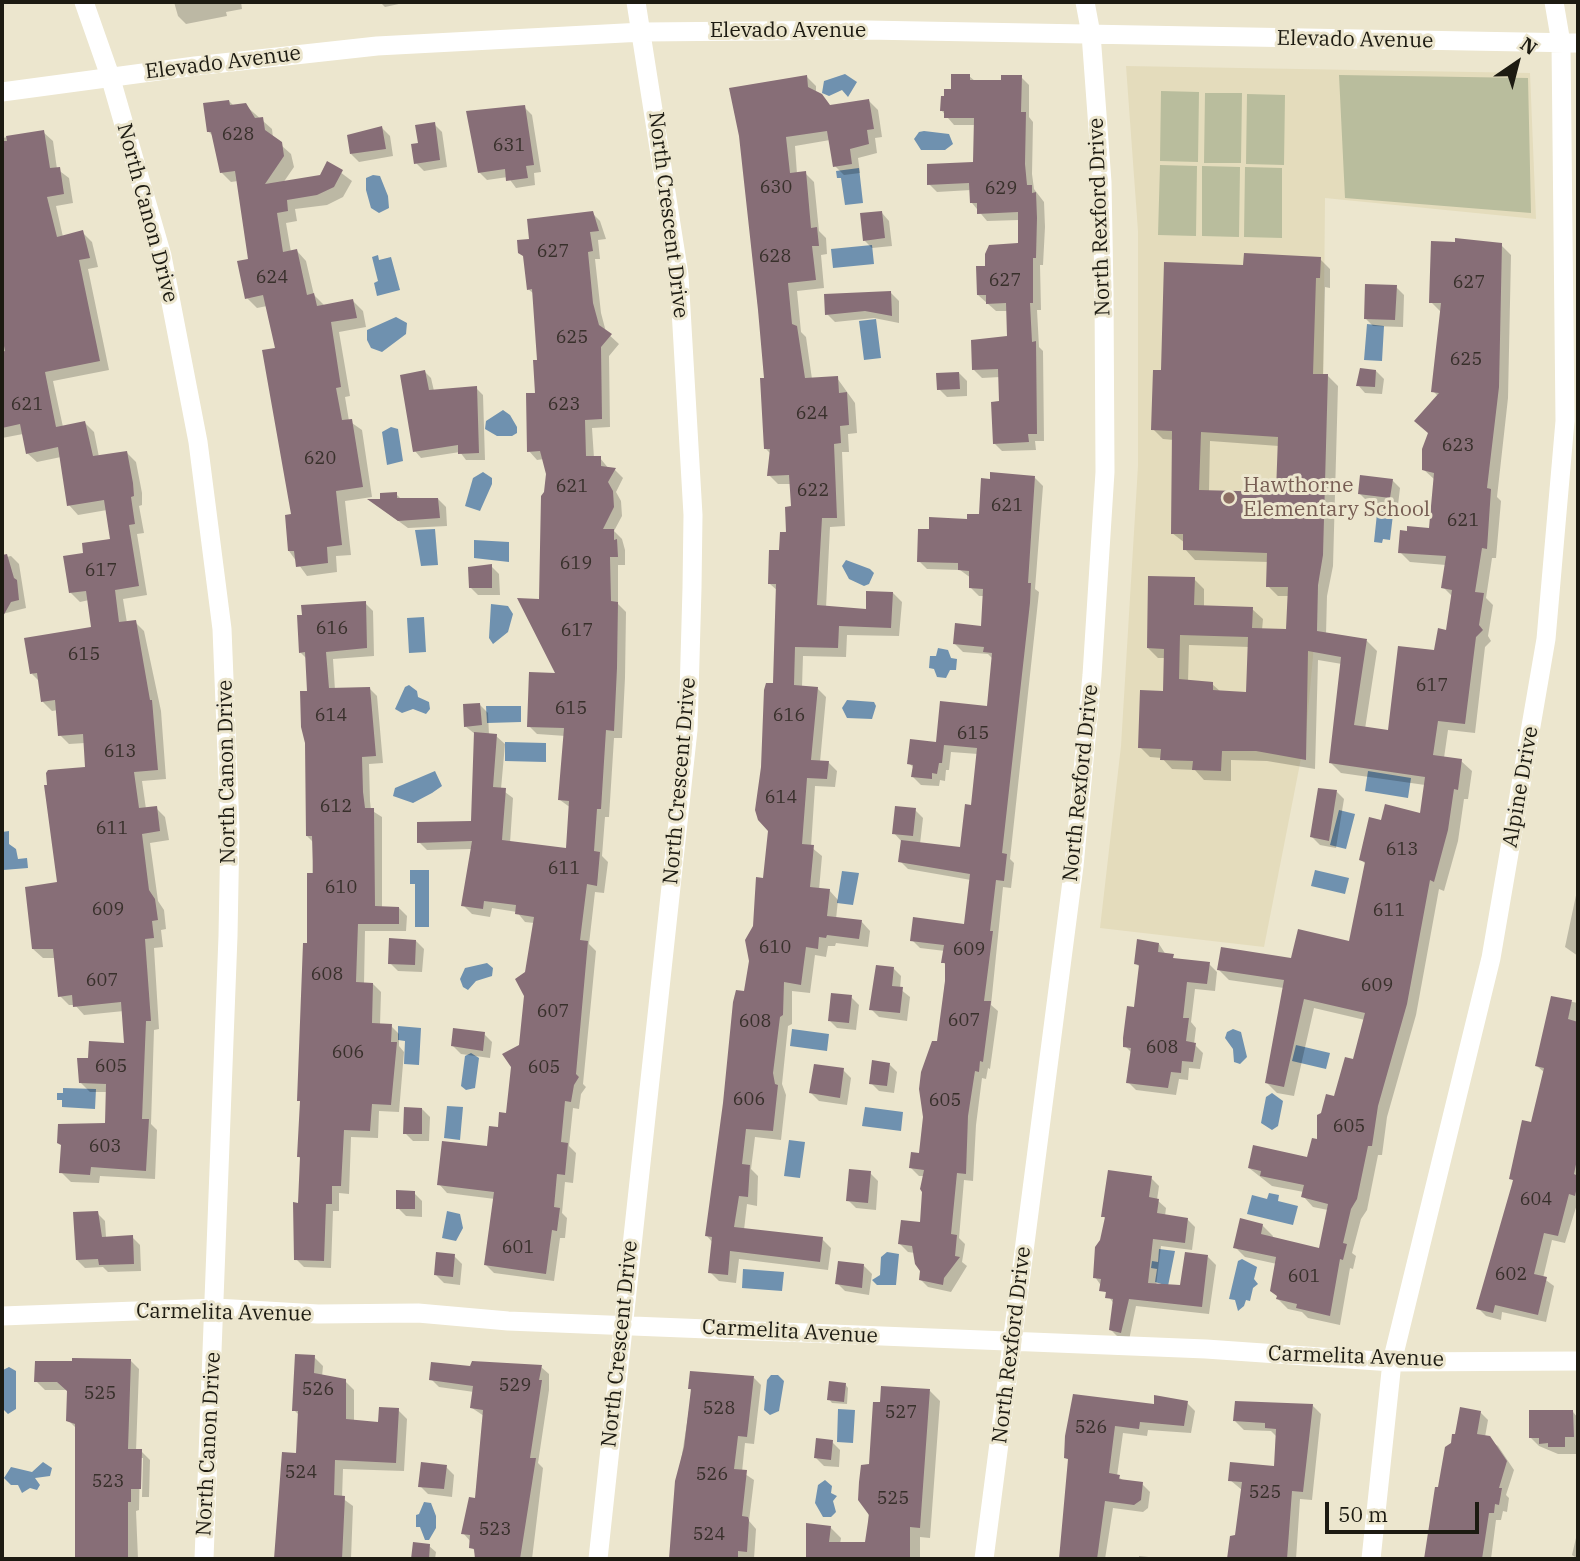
<!DOCTYPE html>
<html>
<head>
<meta charset="utf-8">
<style>
	body { margin:0 }
	#map { position:relative; width:1580px; height:1561px; overflow:hidden; background:#ece6ce; font-family:"IBM Plex Serif",serif }
	canvas { display:block }
	.frame { position:absolute; inset:0; border:4px solid #1d1b12; pointer-events:none }
	.north { position:absolute; left:1482px; top:28px; width:70px; height:70px; -webkit-text-stroke:5px #ece6ce; paint-order:stroke; rotate:35deg; font-size:19px; font-weight:700; line-height:28px; text-align:center; color:#1d1b12 }
	.north::after { content:''; display:block; margin:auto; width:24px; height:32px; background:#1d1b12; clip-path:polygon(50% 0,100% 100%,50% 72%,0 100%) }
	.scale { position:absolute; left:1325px; top:1502px; width:154px; height:32px; box-sizing:border-box; border:4px solid #1d1b12; border-top:0; padding-left:9px; font-size:21px; line-height:24px; white-space:nowrap; color:#1d1b12; -webkit-text-stroke:5px #ece6ce; paint-order:stroke }
</style>
</head>
<body>
<div id="map">
<canvas width="1580" height="1561"></canvas>
<div class="frame"></div>
<div class="north">N</div>
<div class="scale">50 m</div>
</div>
<script>
const ctx = document.querySelector('canvas').getContext('2d');
ctx.lineJoin = 'round';
function paint(path, color) {
  ctx.fillStyle = color;
  ctx.fill(path, 'evenodd');
}
function toPath(rows) {
  const path = new Path2D();
  for (const r of rows) {
    path.moveTo(r[0], r[1]);
    for (let i = 2; i < r.length; i += 2) path.lineTo(r[i], r[i + 1]);
  }
  return path;
}
function trace(path, color, width, dash) {
  ctx.strokeStyle = color;
  ctx.lineWidth = width;
  ctx.lineCap = dash ? 'butt' : 'round';
  ctx.setLineDash(dash || []);
  ctx.stroke(path);
}
function write(font, color, halo, rows, align = 'center') {
  ctx.font = font + ' "IBM Plex Serif",serif';
  ctx.lineWidth = 6;
  ctx.setLineDash([]);
  ctx.textBaseline = 'middle';
  ctx.strokeStyle = halo;
  ctx.fillStyle = color;
  for (const [text, x, y, turn = 0] of rows) {
    ctx.save();
    ctx.translate(x, y);
    ctx.rotate((+turn || 0) * Math.PI / 180);
    ctx.textAlign = isNaN(turn) ? turn : align;
    if (halo) ctx.strokeText(text, 0, 0);
    ctx.fillText(text, 0, 0);
    ctx.restore();
  }
}
paint(toPath([
	[1126,66,1530,73,1536,219,1325,198,1322,529,1313,657,1306,733,1264,947,1100,928,1121,746,1138,466,1138,231]
]), '#e4dcbc');
paint(toPath([
	[1339,75,1528,78,1531,213,1345,198],
	[1161,91,1199,92,1198,162,1160,161],
	[1205,93,1242,93,1241,163,1204,163],
	[1247,94,1285,95,1284,165,1246,164],
	[1160,165,1197,166,1196,236,1158,235],
	[1202,166,1240,167,1239,237,1202,236],
	[1245,167,1282,168,1282,238,1244,237]
]), '#b9bd9d');
paint(toPath([
	[845,74,857,82,848,97,842,90,829,96,822,93,824,81],
	[924,131,949,134,953,144,945,150,921,150,914,139,919,132],
	[859,168,863,203,845,205,841,178,837,178,836,171],
	[373,175,380,176,388,196,389,208,379,213,371,208,366,190,366,178],
	[872,245,874,264,833,268,831,249],
	[378,255,379,260,391,257,400,290,377,296,374,283,378,281,372,257],
	[396,317,407,323,406,334,382,352,371,348,367,340,367,330],
	[876,319,881,358,864,360,859,321],
	[1367,324,1384,326,1382,361,1364,360],
	[503,410,510,415,517,427,517,433,512,436,497,436,485,429,486,421],
	[391,427,398,429,403,461,387,465,382,432],
	[483,472,492,478,492,484,480,511,465,506,473,478],
	[1378,504,1394,506,1390,540,1383,539,1382,543,1374,542],
	[435,529,438,565,421,566,415,530],
	[474,540,509,542,509,562,474,558],
	[846,560,870,569,874,573,869,584,864,586,849,579,842,566],
	[491,604,508,606,513,614,508,632,493,644,489,638],
	[424,617,426,652,409,653,407,618],
	[938,648,948,650,951,658,957,659,956,670,950,670,946,678,937,677,934,669,929,668,930,656,936,656],
	[409,685,417,691,418,697,429,702,430,709,426,714,413,709,402,713,395,709,405,687],
	[847,700,874,702,876,706,872,719,847,718,842,708],
	[486,706,521,706,521,722,487,723],
	[505,742,546,743,546,762,505,761],
	[435,771,442,786,432,793,413,803,393,796,395,788],
	[1368,771,1411,778,1408,798,1365,791],
	[1339,810,1355,814,1346,849,1330,845],
	[9,831,9,844,16,849,18,859,27,858,28,868,3,870,2,832],
	[410,870,429,870,429,927,415,927,415,884,410,884],
	[1315,870,1349,878,1345,894,1311,886],
	[842,871,859,873,853,905,837,903],
	[487,963,493,968,492,976,476,981,468,990,463,987,460,979,465,968],
	[398,1026,421,1028,419,1065,404,1064,405,1041,398,1040],
	[792,1029,829,1034,827,1051,790,1046],
	[1233,1029,1241,1032,1247,1057,1240,1064,1234,1062,1233,1049,1225,1038,1227,1032],
	[1296,1045,1330,1053,1326,1069,1292,1061],
	[471,1053,479,1058,475,1088,466,1090,461,1086,465,1056],
	[63,1088,96,1089,95,1109,62,1107,62,1100,57,1100,57,1093,63,1093],
	[1272,1093,1283,1101,1278,1126,1272,1130,1261,1123,1266,1097],
	[447,1106,463,1107,460,1140,444,1138],
	[865,1107,903,1112,901,1131,862,1126],
	[789,1140,805,1142,800,1178,784,1176],
	[1269,1193,1279,1195,1278,1201,1298,1206,1293,1225,1247,1214,1252,1195,1267,1199],
	[447,1211,460,1214,463,1228,456,1241,442,1238],
	[1159,1249,1175,1251,1168,1286,1155,1282,1157,1269,1151,1268,1152,1261,1158,1262],
	[887,1252,899,1254,896,1285,877,1285,872,1280,880,1275,881,1257],
	[1242,1259,1257,1267,1254,1279,1258,1284,1253,1288,1250,1301,1246,1300,1244,1306,1238,1311,1235,1300,1229,1299,1238,1261],
	[743,1269,784,1272,782,1291,742,1288],
	[9,1367,16,1371,16,1409,8,1414,2,1408,3,1370],
	[771,1375,778,1375,784,1381,779,1411,770,1415,764,1410,767,1380],
	[838,1409,855,1410,853,1443,837,1442],
	[43,1462,52,1468,50,1476,35,1478,40,1485,37,1490,30,1488,22,1493,18,1485,11,1485,4,1478,11,1467,32,1472],
	[825,1480,832,1486,831,1493,837,1496,833,1501,836,1512,831,1517,823,1517,815,1503,818,1485],
	[424,1502,431,1503,436,1516,436,1528,429,1540,425,1540,420,1527,416,1527,416,1515,419,1514]
]), '#6f91af');
paint(toPath([
	[174,2,241,2,242,9,226,12,227,16,186,24,178,16],
	[380,2,408,2,385,7],
	[969,76,975,81,1003,82,1021,77,1029,85,1029,117,1033,122,1032,174,1034,189,1044,202,1045,227,1043,265,1040,265,1041,310,1037,310,1039,347,1043,351,1044,441,1035,441,1036,450,1002,451,994,443,1001,402,1000,377,982,378,974,370,1009,338,1008,311,996,311,978,295,987,268,1020,245,1019,220,987,221,972,203,971,190,937,192,929,184,975,164,976,125,954,125,942,111,953,91],
	[807,77,816,86,816,94,831,107,869,101,878,110,882,137,875,138,877,153,858,158,860,173,844,175,835,166,830,140,795,146,797,174,805,173,814,182,819,231,826,238,827,254,821,255,824,288,797,291,801,332,806,337,812,379,837,378,855,403,857,433,848,434,849,452,842,452,845,526,830,527,826,608,868,611,893,593,902,602,899,636,847,635,846,657,803,656,802,687,817,688,826,697,820,762,828,762,837,771,835,787,815,786,811,847,822,856,819,890,829,890,838,900,836,919,861,921,870,931,868,947,836,943,835,946,828,946,826,957,815,955,810,993,792,991,792,1024,788,1026,782,1084,786,1095,781,1140,755,1137,751,1169,758,1176,757,1206,747,1204,744,1230,822,1239,831,1248,828,1270,739,1259,736,1283,719,1281,710,1272,713,1243,707,1236,765,880,769,831,778,591,770,584,793,508,792,484,778,484,769,475,771,454,766,449,766,380,740,136],
	[229,101,234,106,245,105,272,129,273,138,291,154,294,167,283,183,321,176,328,163,352,181,343,197,327,205,295,209,297,221,286,223,291,252,297,251,306,261,314,295,324,305,353,301,363,311,366,327,339,332,350,396,345,397,349,421,362,430,372,497,345,501,351,555,336,556,337,572,307,576,289,551,293,516,277,349,267,306,257,308,247,298,250,260,238,181,231,182,221,172,213,136,209,132],
	[524,107,532,115,541,172,534,173,535,185,516,188,508,177,487,180,479,172],
	[434,124,442,132,447,167,424,171,416,163,420,145],
	[382,128,390,136,393,156,359,162,351,154],
	[43,132,53,141,57,169,69,178,73,203,56,206,63,237,82,232,92,242,98,267,88,269,109,370,53,381,63,427,85,423,94,432,99,457,127,453,136,462,142,493,142,505,139,506,144,533,137,534,147,595,123,599,127,623,135,622,144,631,161,711,166,779,142,781,146,809,156,808,165,817,169,840,150,843,158,901,164,910,166,929,161,930,163,947,154,948,159,1029,154,1030,151,1124,157,1130,155,1179,100,1176,99,1183,71,1182,61,1172,107,1124,108,1092,90,1092,80,1082,89,1060,126,1044,124,1011,84,1015,75,1005,69,1005,60,996,56,958,43,958,33,949,59,883,87,769,85,743,69,744,60,735,58,710,52,711,43,702,40,682,32,674,93,628,89,600,80,602,70,592,85,554,112,540,107,510,78,515,69,505,61,457,37,462,27,453,23,434,2,438,2,306,7,305,2,282,2,138],
	[592,213,600,221,606,239,598,240,600,259,595,259,601,313,606,332,619,344,609,356,610,427,592,428,594,458,600,458,609,469,615,470,623,478,616,492,621,501,622,516,614,531,622,539,625,550,625,565,618,565,618,604,626,612,625,678,622,738,614,738,609,817,605,817,602,856,608,862,604,893,595,892,589,944,596,951,583,1084,586,1087,581,1094,579,1109,573,1108,569,1146,576,1153,573,1183,565,1182,562,1213,567,1218,565,1238,560,1238,554,1281,494,1273,486,1265,495,1199,447,1193,439,1184,488,1148,507,1115,520,1046,534,923,525,922,517,912,492,908,490,917,472,914,463,905,472,849,427,850,419,842,473,823,475,734,465,726,480,705,488,713,489,735,496,736,505,744,501,789,513,798,510,843,568,850,571,808,560,800,566,736,537,734,529,726,558,675,541,601,548,474,544,459,537,460,529,451,538,362,534,294,528,289,531,240],
	[882,213,889,221,892,246,872,248,864,240],
	[1501,245,1511,255,1508,398,1497,497,1501,501,1496,558,1492,558,1486,598,1493,605,1488,636,1491,641,1485,647,1475,733,1448,730,1444,758,1461,761,1472,771,1468,799,1464,799,1458,841,1444,891,1439,889,1416,1015,1387,1117,1382,1155,1378,1155,1367,1210,1361,1219,1352,1253,1356,1256,1353,1269,1350,1268,1340,1325,1308,1318,1302,1312,1288,1309,1278,1299,1277,1264,1245,1257,1235,1247,1262,1225,1273,1236,1272,1239,1320,1250,1328,1210,1313,1207,1303,1196,1304,1192,1272,1186,1249,1168,1308,1159,1354,1061,1365,1020,1314,1008,1294,1096,1277,1093,1267,1083,1284,988,1229,980,1219,970,1293,960,1350,943,1367,865,1361,860,1382,822,1421,815,1425,785,1341,773,1331,763,1342,664,1318,660,1315,769,1267,761,1231,760,1231,781,1204,780,1195,770,1172,769,1162,758,1150,757,1140,747,1164,693,1165,658,1158,658,1148,648,1194,579,1204,589,1204,607,1252,609,1263,619,1262,630,1288,631,1289,596,1278,596,1268,586,1269,562,1195,560,1185,549,1185,543,1172,533,1174,440,1163,439,1153,429,1163,372,1245,267,1320,259,1330,269,1330,288,1325,287,1323,376,1328,376,1338,386,1333,566,1327,596,1326,635,1367,641,1377,651,1365,729,1390,732,1447,632,1453,597,1443,587,1446,565,1410,562,1400,552,1431,530,1434,479,1423,469,1438,396,1433,391,1441,312,1431,302],
	[1210,441,1279,446,1278,494,1209,492],
	[1189,645,1249,647,1248,693,1221,692,1212,684,1188,682],
	[1396,287,1404,295,1403,327,1373,326,1365,318],
	[891,293,899,301,899,323,874,318,835,322,827,314],
	[1376,371,1384,379,1382,394,1365,393,1358,385],
	[425,372,431,378,434,391,476,388,483,395,485,460,466,460,460,452,421,458,415,451],
	[959,373,967,381,967,396,947,397,939,389],
	[1035,478,1043,486,1035,589,1039,592,1010,859,1014,863,1011,888,1003,887,991,1005,998,1011,990,1069,988,1068,986,1079,982,1078,976,1125,973,1181,964,1180,959,1238,965,1244,962,1262,967,1266,951,1292,928,1287,920,1279,921,1271,915,1253,908,1252,900,1244,921,1224,924,1176,919,1176,911,1168,921,1155,938,1043,947,966,943,962,945,951,920,948,912,940,966,926,971,880,908,869,900,861,902,842,894,833,915,810,923,818,920,844,961,849,972,807,978,754,951,752,949,770,946,770,945,781,940,780,939,786,921,785,913,777,914,768,909,763,989,707,993,659,988,654,963,652,955,644,983,628,985,596,979,596,971,588,971,578,960,570,927,569,919,561,930,531,980,516],
	[1392,480,1400,488,1398,505,1368,502,1360,494],
	[396,494,402,500,438,499,446,507,447,526,408,528,371,501,382,500],
	[11,556,19,564,26,608,2,614,2,558],
	[491,566,499,574,500,595,478,595,470,587],
	[365,603,373,611,374,656,333,659,335,690,369,688,377,696,383,763,369,764,370,801,371,810,382,817,382,908,399,908,407,916,406,931,365,931,364,984,373,984,381,992,380,1025,391,1026,399,1034,399,1046,404,1052,399,1112,379,1111,378,1138,351,1137,349,1194,339,1193,339,1211,333,1211,331,1268,304,1267,296,1259,302,1160,298,1156,302,1103,299,1100,314,843,307,836,307,659,300,652,299,636,303,607],
	[1336,791,1344,799,1336,848,1320,845,1312,837],
	[1578,886,1578,956,1565,947],
	[416,941,424,949,422,972,398,971,390,963],
	[1159,944,1166,955,1177,960,1209,964,1217,972,1215,991,1195,989,1191,1022,1196,1028,1194,1044,1203,1053,1200,1069,1189,1068,1188,1080,1179,1079,1176,1095,1136,1090,1128,1082,1132,1053,1125,1046,1135,1009,1141,968,1135,963],
	[893,968,901,976,900,989,910,997,907,1021,879,1017,871,1009],
	[851,997,859,1005,856,1030,837,1028,829,1020],
	[1552,998,1578,1003,1578,1201,1565,1243,1552,1240,1543,1278,1554,1286,1546,1322,1502,1312,1501,1320,1486,1316,1478,1308,1514,1181,1511,1178,1532,1124,1545,1073,1537,1066],
	[484,1034,492,1042,490,1058,461,1054,453,1046],
	[889,1064,897,1072,894,1093,879,1091,871,1083],
	[843,1070,851,1078,847,1105,819,1101,811,1093],
	[422,1109,430,1117,429,1141,413,1141,405,1133],
	[870,1173,878,1181,876,1210,856,1208,848,1200],
	[1151,1178,1159,1186,1157,1200,1166,1208,1165,1216,1187,1219,1195,1227,1192,1250,1161,1246,1156,1286,1182,1287,1208,1257,1216,1265,1209,1314,1136,1306,1129,1340,1119,1338,1111,1330,1114,1304,1095,1277,1106,1219,1103,1216],
	[414,1193,422,1201,422,1217,406,1216,398,1208],
	[97,1213,105,1221,106,1237,132,1237,140,1245,141,1271,108,1272,103,1267,85,1268,77,1260],
	[454,1256,462,1264,460,1285,444,1283,436,1275],
	[864,1266,872,1274,869,1295,845,1291,837,1283],
	[314,1357,323,1366,322,1377,345,1381,354,1390,354,1422,380,1424,398,1410,407,1419,404,1471,343,1469,342,1498,353,1506,351,1559,276,1559,297,1454,300,1416,294,1410],
	[130,1360,139,1369,136,1451,141,1451,150,1460,149,1497,142,1497,143,1458,140,1458,139,1510,136,1511,138,1559,77,1559,77,1429,68,1420,69,1390,45,1390,36,1381],
	[541,1367,549,1374,549,1390,538,1463,543,1468,532,1559,477,1559,471,1542,463,1533,476,1499,484,1416,472,1408,474,1392,439,1387,431,1379,472,1368],
	[753,1377,761,1385,754,1444,745,1443,742,1472,754,1480,749,1521,756,1529,754,1559,671,1559,675,1499,692,1391,689,1388],
	[845,1384,848,1388,847,1404,832,1403,829,1399],
	[930,1391,940,1401,930,1538,920,1537,920,1559,808,1559,808,1525,830,1527,841,1538,840,1544,867,1544,871,1466],
	[1187,1403,1195,1411,1191,1433,1148,1430,1147,1436,1123,1433,1117,1476,1124,1481,1142,1484,1150,1492,1148,1508,1143,1512,1113,1508,1105,1559,1061,1559,1070,1461,1066,1458,1067,1436,1155,1406],
	[1312,1405,1321,1414,1312,1500,1300,1499,1296,1559,1228,1559,1232,1537,1237,1536,1242,1490,1230,1480,1275,1468,1276,1436,1271,1431,1244,1430,1235,1421],
	[1480,1412,1488,1420,1485,1437,1498,1446,1514,1470,1506,1495,1509,1498,1507,1512,1503,1511,1501,1520,1496,1520,1491,1559,1425,1559,1436,1489,1439,1489,1453,1444],
	[1573,1412,1578,1418,1578,1454,1558,1454,1539,1446,1531,1438],
	[832,1442,840,1450,839,1467,824,1466,816,1458],
	[446,1467,454,1475,452,1497,428,1494,420,1486],
	[1576,1538,1578,1539,1578,1559,1572,1555],
	[414,1544,429,1546,436,1552,435,1559,413,1559],
	[1139,1556,1158,1558,1159,1559,1139,1559]
]), '#0003');
paint(toPath([
	[951,74,970,74,970,80,1001,80,1001,75,1022,75,1021,112,1026,112,1025,164,1027,185,1032,185,1032,193,1036,192,1037,218,1036,258,1033,258,1033,303,1030,303,1032,342,1036,341,1037,434,1028,434,1029,442,993,444,991,402,999,401,998,369,972,370,971,340,1007,336,1006,303,986,304,986,295,977,295,976,266,985,266,985,254,989,245,1018,243,1018,212,977,214,977,203,970,203,969,183,927,185,927,164,973,162,974,118,944,118,944,111,940,111,941,96,944,96,944,89,951,89],
	[807,75,808,87,822,94,830,105,869,99,874,129,867,130,869,144,850,149,852,164,833,167,827,131,786,137,790,173,806,171,811,228,817,227,819,246,812,246,816,280,788,283,792,324,797,326,805,378,838,376,839,393,847,392,849,425,840,426,841,443,834,444,837,518,822,518,817,605,866,609,866,591,893,592,891,628,839,626,838,648,795,647,794,685,818,687,811,760,829,761,827,779,807,778,802,844,814,845,810,887,830,889,827,916,862,920,859,939,827,935,826,938,819,937,818,949,806,947,801,985,784,982,783,1015,780,1017,773,1073,775,1084,778,1085,773,1131,746,1129,742,1164,750,1165,748,1197,739,1196,734,1227,823,1237,820,1262,730,1251,728,1275,708,1273,712,1237,705,1236,723,1103,733,1002,736,990,744,991,749,961,745,940,753,926,756,877,763,878,768,831,758,820,755,810,761,767,764,690,766,683,773,683,776,584,768,584,769,550,779,550,780,532,786,532,785,507,791,506,789,475,767,476,770,449,764,449,760,378,764,378,758,310,739,136,729,88],
	[229,100,230,105,246,103,255,118,263,117,265,130,282,142,284,156,265,184,320,175,327,161,343,170,334,187,317,195,287,200,288,211,277,213,283,252,297,249,307,295,314,293,317,306,353,299,357,318,331,322,341,387,336,388,342,420,352,419,363,487,336,491,342,545,327,547,328,563,296,567,294,551,288,551,285,515,291,514,262,350,275,348,263,295,245,299,237,261,248,259,235,171,220,173,211,132,207,132,203,103],
	[525,105,534,165,526,166,528,178,506,181,505,169,478,173,466,111],
	[435,122,440,160,414,164,411,144,418,143,415,125],
	[382,126,386,149,350,154,347,135],
	[44,130,50,168,60,167,64,194,47,197,57,237,83,230,90,258,79,260,100,361,45,372,56,427,85,421,93,456,127,451,133,483,134,496,131,497,135,524,129,525,139,586,115,590,119,622,136,620,150,700,152,700,158,770,134,772,139,808,157,806,160,831,142,834,149,890,155,899,158,920,152,921,154,938,145,939,151,1021,146,1021,142,1119,149,1119,146,1171,91,1167,90,1175,59,1173,61,1145,57,1143,58,1124,105,1123,106,1084,79,1083,77,1058,88,1058,89,1041,124,1043,121,1002,73,1007,72,995,58,997,53,949,32,949,25,887,57,882,44,785,47,785,46,773,48,770,85,767,83,734,58,736,55,700,41,702,37,673,30,674,24,638,91,627,86,591,69,593,63,556,83,553,82,543,110,539,104,500,67,506,58,447,26,454,20,424,2,428,2,352,5,351,2,336,2,141,7,141,6,136],
	[593,211,599,231,590,232,593,251,588,252,593,303,599,325,612,334,601,347,602,419,585,420,586,456,601,456,601,466,616,468,608,482,613,491,614,507,603,529,614,529,614,540,617,539,618,557,610,557,611,601,618,602,617,668,614,731,606,730,601,809,597,809,594,851,600,852,597,886,587,884,580,940,588,941,576,1074,579,1077,574,1085,571,1102,565,1101,561,1142,568,1143,565,1175,557,1174,554,1207,560,1208,557,1231,552,1230,546,1274,484,1265,494,1192,437,1185,442,1141,487,1146,489,1126,498,1127,499,1112,506,1113,511,1067,502,1054,519,1045,524,996,515,979,525,972,534,917,515,914,516,905,484,901,483,909,461,906,472,841,417,843,417,822,471,821,474,732,497,734,493,787,506,788,502,840,566,848,569,801,558,800,564,728,527,727,529,672,555,673,517,598,539,599,541,496,544,492,546,474,540,451,527,452,526,393,535,393,533,360,537,360,532,289,527,290,523,256,518,253,517,240,529,239,527,219],
	[882,211,885,238,863,241,860,213],
	[1455,238,1502,243,1499,387,1487,488,1491,489,1487,549,1482,548,1475,592,1484,593,1479,625,1483,630,1476,637,1465,724,1438,721,1433,755,1462,759,1458,790,1454,789,1448,830,1434,882,1430,880,1407,1004,1378,1106,1372,1146,1368,1146,1357,1199,1351,1209,1343,1243,1347,1244,1343,1260,1340,1259,1330,1316,1296,1308,1297,1304,1276,1299,1277,1296,1270,1291,1276,1257,1233,1248,1240,1218,1263,1224,1261,1234,1319,1248,1328,1204,1301,1197,1304,1185,1260,1176,1261,1171,1248,1168,1253,1145,1307,1157,1312,1138,1317,1139,1317,1115,1321,1113,1326,1094,1334,1096,1345,1057,1353,1059,1365,1013,1304,999,1284,1087,1265,1083,1284,980,1217,970,1221,947,1291,958,1298,929,1349,941,1365,862,1359,860,1369,817,1381,820,1385,804,1420,813,1425,777,1329,763,1341,657,1308,651,1306,760,1256,751,1222,751,1221,771,1192,770,1193,761,1160,760,1161,749,1138,748,1140,690,1163,691,1164,649,1147,648,1148,576,1195,577,1194,605,1253,607,1252,628,1286,629,1288,587,1266,587,1267,553,1183,550,1183,534,1171,534,1172,431,1151,430,1153,370,1161,370,1164,262,1243,265,1244,253,1321,257,1320,278,1316,278,1313,374,1328,374,1323,555,1318,585,1317,631,1367,639,1354,725,1388,730,1398,646,1434,650,1438,628,1446,630,1452,590,1441,588,1446,556,1398,553,1400,530,1407,531,1407,526,1429,528,1434,473,1422,470,1422,449,1428,433,1414,421,1439,393,1431,392,1441,303,1429,303,1431,241,1455,242],
	[1201,432,1278,437,1276,492,1199,490],
	[1180,635,1248,637,1246,692,1213,690,1213,682,1179,679],
	[1365,284,1397,285,1395,320,1364,319],
	[891,291,892,316,865,311,825,315,824,294],
	[1360,368,1376,370,1375,387,1356,386],
	[425,370,429,390,477,386,479,453,458,454,458,445,413,452,400,375],
	[959,372,960,389,937,390,936,373],
	[990,472,1035,476,1028,583,1031,583,1030,603,1002,853,1007,854,1004,881,996,880,990,931,993,931,984,1001,991,1001,983,1062,980,1061,979,1072,975,1071,968,1116,966,1174,957,1173,951,1234,957,1235,955,1256,960,1257,944,1278,943,1285,919,1280,920,1271,915,1264,912,1246,898,1244,901,1220,920,1222,922,1192,920,1189,924,1170,909,1168,911,1152,919,1153,923,1117,919,1089,921,1072,932,1041,937,1041,945,981,945,963,941,963,944,945,910,941,913,917,964,924,970,874,898,862,901,840,960,847,965,804,971,805,977,748,944,745,942,763,939,763,937,774,932,773,932,779,911,777,913,765,907,764,910,739,936,742,940,701,987,706,992,653,983,652,984,647,953,644,955,623,981,626,983,589,969,588,969,571,958,570,958,563,917,562,918,529,929,529,929,517,967,519,967,514,979,514,981,478,990,479],
	[1360,475,1393,479,1390,498,1358,494],
	[397,492,397,498,438,498,440,518,398,521,367,499,380,499,380,493],
	[7,554,14,578,17,580,19,600,11,602,2,618,2,555],
	[492,564,492,588,469,588,468,567],
	[366,601,367,648,326,652,329,688,370,687,376,756,362,757,363,792,365,808,374,808,375,906,399,907,399,924,358,924,356,982,373,983,372,1023,392,1024,391,1042,397,1042,391,1105,372,1104,370,1131,344,1130,341,1186,332,1186,332,1204,326,1204,324,1261,294,1260,293,1202,298,1203,300,1157,297,1157,300,1101,297,1101,303,943,307,943,307,873,313,873,312,836,306,836,305,743,301,727,300,691,307,691,305,652,299,653,297,615,302,615,301,605],
	[480,703,482,725,464,727,463,704],
	[1318,788,1337,790,1329,841,1310,837],
	[895,806,916,808,913,836,892,834],
	[389,938,416,940,415,965,388,964],
	[1137,939,1159,943,1158,952,1174,954,1173,958,1210,962,1207,984,1187,982,1183,1018,1189,1018,1186,1041,1196,1043,1193,1062,1182,1061,1181,1073,1171,1072,1168,1088,1126,1083,1131,1048,1123,1047,1123,1038,1127,1006,1134,1007,1139,965,1134,964],
	[876,965,894,967,892,986,903,987,900,1013,869,1010],
	[831,993,852,995,849,1023,828,1021],
	[1551,996,1572,1000,1568,1019,1578,1022,1578,1155,1574,1174,1578,1176,1578,1182,1575,1196,1569,1194,1558,1236,1544,1233,1534,1274,1547,1277,1538,1315,1495,1305,1493,1313,1476,1309,1512,1184,1513,1180,1509,1179,1522,1120,1531,1122,1544,1068,1535,1066],
	[453,1028,485,1032,483,1051,451,1046],
	[872,1060,890,1063,887,1086,869,1084],
	[814,1064,844,1068,840,1098,809,1093],
	[404,1107,422,1108,422,1134,403,1134],
	[849,1169,871,1171,868,1203,846,1201],
	[1108,1170,1152,1176,1149,1197,1159,1199,1157,1213,1188,1218,1185,1243,1153,1239,1148,1283,1180,1285,1185,1252,1208,1255,1202,1307,1129,1299,1121,1333,1109,1330,1113,1299,1105,1298,1106,1292,1099,1291,1101,1279,1093,1278,1095,1247,1100,1240,1105,1217,1101,1217],
	[396,1190,415,1191,415,1209,396,1209],
	[98,1211,102,1237,133,1235,134,1264,99,1265,98,1259,76,1260,73,1212],
	[436,1252,455,1254,453,1277,434,1275],
	[838,1261,864,1264,862,1288,835,1284],
	[295,1354,315,1355,314,1373,346,1379,346,1419,378,1422,379,1407,399,1408,396,1463,335,1460,334,1495,345,1496,342,1559,274,1559,282,1452,296,1453,298,1411,292,1411],
	[72,1358,131,1359,128,1449,142,1449,141,1489,131,1489,131,1502,128,1502,128,1559,75,1559,75,1424,66,1421,67,1391,57,1382,34,1382,35,1361,72,1361],
	[472,1361,542,1365,539,1380,542,1380,530,1458,536,1458,520,1559,475,1559,474,1549,469,1548,470,1535,461,1534,469,1497,475,1498,483,1410,470,1408,473,1386,429,1380,431,1362,470,1366],
	[690,1371,754,1376,747,1437,738,1436,734,1469,747,1470,742,1516,748,1517,749,1520,747,1552,738,1551,738,1559,669,1559,675,1481,684,1447,691,1389,688,1389],
	[829,1381,846,1383,844,1402,827,1400],
	[881,1386,930,1389,920,1528,910,1527,910,1559,806,1559,806,1523,831,1526,829,1542,865,1542,869,1515,858,1500,859,1482,861,1465,869,1464,873,1402,880,1402],
	[1073,1394,1154,1404,1154,1395,1188,1401,1184,1426,1140,1422,1139,1429,1115,1426,1109,1473,1120,1475,1119,1479,1143,1482,1141,1500,1134,1505,1105,1501,1097,1559,1059,1559,1068,1459,1064,1458,1065,1436],
	[1235,1401,1313,1404,1303,1492,1292,1491,1287,1559,1227,1559,1230,1536,1235,1535,1242,1482,1228,1481,1230,1462,1274,1466,1276,1429,1265,1428,1265,1423,1233,1421],
	[1460,1407,1481,1411,1477,1434,1490,1436,1507,1461,1499,1488,1502,1488,1499,1505,1495,1504,1494,1513,1489,1513,1482,1559,1424,1559,1435,1487,1438,1487,1445,1447,1451,1443,1452,1434,1455,1434],
	[1529,1410,1573,1410,1574,1437,1565,1437,1565,1447,1548,1447,1548,1443,1539,1444,1539,1438,1529,1438],
	[816,1438,833,1440,831,1460,814,1458],
	[421,1462,447,1465,444,1489,418,1487],
	[413,1542,430,1544,429,1559,411,1559]
]), '#876e77');
trace(toPath([
	[84,2,110,76,162,256,198,442,222,629,230,828,228,936,204,1559],
	[2,92,195,66,377,46,643,32,866,30,1578,43],
	[2,1316,216,1308,318,1314,418,1313,508,1321,1206,1349,1392,1362,1578,1361],
	[598,1559,688,730,692,588,693,515,679,275,636,2],
	[984,1559,1074,866,1092,675,1105,472,1104,292,1102,182,1091,34,1085,2],
	[1371,1559,1392,1362,1491,958,1546,639,1565,421,1561,43,1554,2]
]), '#fff', 19);
for (const [x, y, r, color] of [
	[1229,498,7,"#8d6e63"]
]) {
  const dot = new Path2D();
  dot.arc(x, y, r, 0, 2 * Math.PI);
  ctx.fillStyle = color;
  ctx.fill(dot);
  trace(dot, '#ece6ce', 2.5);
}
write('18px', '#38302b', null, [
	["628",238,135],
	["631",509,146],
	["630",776,188],
	["629",1001,189],
	["627",553,252],
	["628",775,257],
	["624",272,278],
	["627",1005,281],
	["627",1469,283],
	["625",572,338],
	["625",1466,360],
	["621",27,405],
	["623",564,405],
	["624",812,414],
	["623",1458,446],
	["620",320,459],
	["621",572,487],
	["622",813,491],
	["621",1007,506],
	["621",1463,521],
	["619",576,564],
	["617",101,571],
	["616",332,629],
	["617",577,631],
	["615",84,655],
	["617",1432,686],
	["615",571,709],
	["614",331,716],
	["616",789,716],
	["615",973,734],
	["613",120,752],
	["614",781,798],
	["612",336,807],
	["611",112,829],
	["613",1402,850],
	["611",564,869],
	["610",341,888],
	["609",108,910],
	["611",1389,911],
	["610",775,948],
	["609",969,950],
	["608",327,975],
	["607",102,981],
	["609",1377,986],
	["607",553,1012],
	["607",964,1021],
	["608",755,1022],
	["608",1162,1048],
	["606",348,1053],
	["605",111,1067],
	["605",544,1068],
	["606",749,1100],
	["605",945,1101],
	["605",1349,1127],
	["603",105,1147],
	["604",1536,1200],
	["601",518,1248],
	["602",1511,1275],
	["601",1304,1277],
	["529",515,1386],
	["526",318,1390],
	["525",100,1394],
	["528",719,1409],
	["527",901,1413],
	["526",1091,1428],
	["524",301,1473],
	["526",712,1475],
	["523",108,1482],
	["525",1265,1493],
	["525",893,1499],
	["523",495,1530],
	["524",709,1535]
]);
write('21px', '#1d1b12', '#ece6ce', [
	["Elevado Avenue",788,31],
	["Elevado Avenue",1355,40,1],
	["Elevado Avenue",223,63,-7],
	["North Canon Drive",147,213,75],
	["North Crescent Drive",668,215,83],
	["North Rexford Drive",1100,217,-92],
	["North Canon Drive",227,772,-91],
	["North Crescent Drive",680,781,-85],
	["North Rexford Drive",1081,783,-84],
	["Alpine Drive",1521,787,-80],
	["Carmelita Avenue",224,1313,1],
	["Carmelita Avenue",790,1332,3],
	["North Crescent Drive",620,1344,-84],
	["North Rexford Drive",1012,1345,-83],
	["Carmelita Avenue",1356,1357,2],
	["North Canon Drive",209,1444,-87]
]);
write('21px', '#785e54', '#ece6ce', [
	["Hawthorne",1243,486],
	["Elementary School",1243,510]
], 'left');
</script>
</body>
</html>
